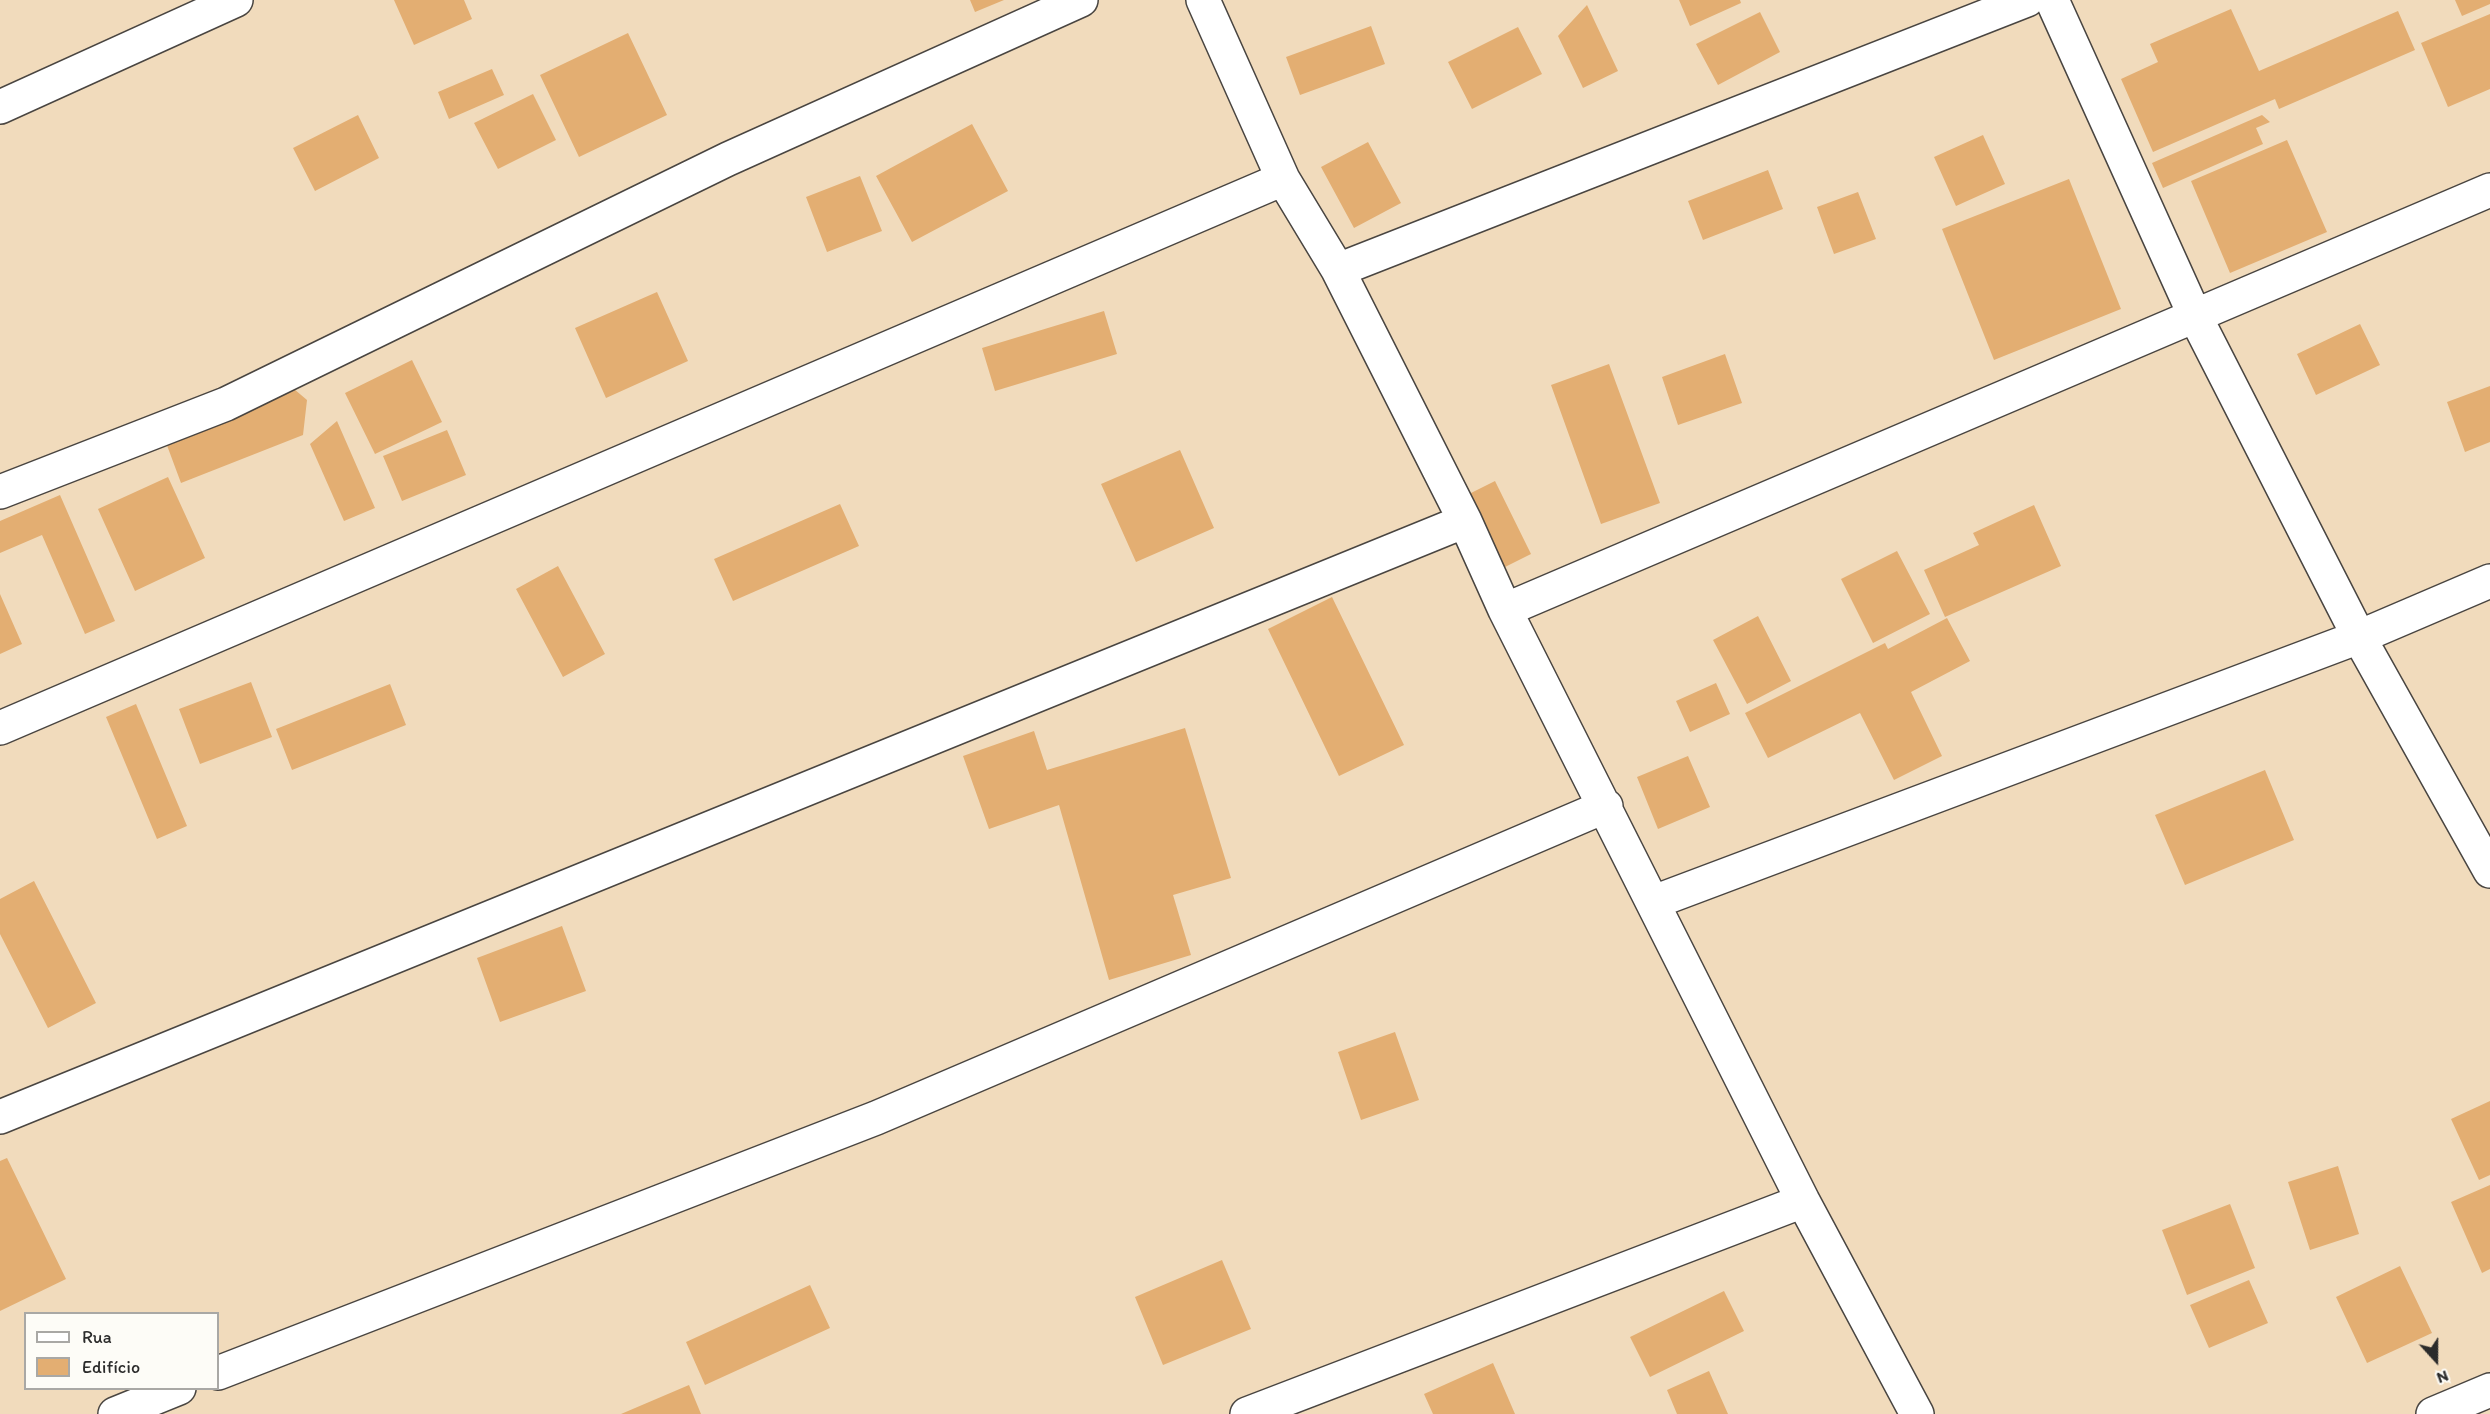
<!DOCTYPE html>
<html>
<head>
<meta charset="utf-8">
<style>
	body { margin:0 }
	#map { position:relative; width:2490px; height:1414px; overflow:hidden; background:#f1dbbc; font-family:Itim,sans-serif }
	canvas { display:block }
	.legend { position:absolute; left:24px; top:1312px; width:195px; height:78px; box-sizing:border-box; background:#fdfcf7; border:2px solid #a9a8a5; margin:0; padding:8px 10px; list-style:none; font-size:18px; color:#2b2b2b }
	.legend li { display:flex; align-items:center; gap:12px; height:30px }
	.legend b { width:30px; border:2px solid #a9a8a5 }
	.north { position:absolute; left:2406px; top:1330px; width:60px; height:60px; -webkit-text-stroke:4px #fdfcf7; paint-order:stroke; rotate:159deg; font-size:16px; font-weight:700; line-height:24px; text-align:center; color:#2b2b2b }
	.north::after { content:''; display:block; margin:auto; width:21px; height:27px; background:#2b2b2b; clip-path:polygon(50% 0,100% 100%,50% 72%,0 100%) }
</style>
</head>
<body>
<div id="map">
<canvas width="2490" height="1414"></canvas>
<ul class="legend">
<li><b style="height:8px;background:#fff"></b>Rua</li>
<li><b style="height:16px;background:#e3ae72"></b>Edifício</li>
</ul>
<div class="north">N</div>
</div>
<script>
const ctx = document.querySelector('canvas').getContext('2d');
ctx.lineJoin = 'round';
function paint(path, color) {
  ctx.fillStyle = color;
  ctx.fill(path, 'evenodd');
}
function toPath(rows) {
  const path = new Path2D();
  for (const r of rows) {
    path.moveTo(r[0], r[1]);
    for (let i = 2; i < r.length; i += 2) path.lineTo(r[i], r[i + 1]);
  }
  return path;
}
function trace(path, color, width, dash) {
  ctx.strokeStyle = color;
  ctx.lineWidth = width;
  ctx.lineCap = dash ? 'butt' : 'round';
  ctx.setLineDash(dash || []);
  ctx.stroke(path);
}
paint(toPath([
	[394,0,464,0,472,19,414,45],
	[970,0,1004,0,975,12],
	[1679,0,1740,0,1741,3,1690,26],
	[2455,0,2490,0,2490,4,2462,16],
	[1587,5,1618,71,1583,88,1558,36],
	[2231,9,2259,71,2398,11,2415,50,2279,109,2275,99,2153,152,2121,79,2158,62,2150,44],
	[1760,12,1780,52,1718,85,1696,44],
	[2490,14,2490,89,2448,107,2421,43],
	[1371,26,1385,64,1300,95,1286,57],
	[1518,27,1542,74,1472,109,1448,62],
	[628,33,667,115,579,157,540,75],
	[492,69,504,95,449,119,438,92],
	[533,94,556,140,498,169,474,123],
	[358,115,379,158,315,191,293,148],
	[2262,115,2270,122,2256,128,2263,144,2163,188,2152,163],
	[972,124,1008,191,912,242,876,176],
	[1983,135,2005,184,1956,206,1934,157],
	[2287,140,2327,232,2230,273,2191,181],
	[1368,142,1401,203,1354,228,1321,167],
	[1768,170,1783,209,1703,240,1688,201],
	[860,176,882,231,827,252,806,197],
	[2069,179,2121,309,1994,360,1942,229],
	[1858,192,1876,239,1834,254,1817,207],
	[657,292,688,361,606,398,575,328],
	[1104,311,1117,354,995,391,982,348],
	[2360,324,2380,365,2316,395,2297,354],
	[1725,354,1742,403,1678,425,1662,377],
	[412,360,442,422,375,454,345,393],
	[1609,364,1660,503,1601,524,1551,385],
	[2490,386,2490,442,2465,452,2447,402],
	[294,389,307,400,303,435,181,483,165,440],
	[337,421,375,508,344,521,310,444],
	[447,430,466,475,402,501,383,456],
	[1180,450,1214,528,1136,562,1101,484],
	[168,477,205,558,135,591,98,509],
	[1495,481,1531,554,1501,569,1465,496],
	[60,495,115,621,85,634,42,535,0,553,0,521],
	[840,504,859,546,733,601,714,559],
	[2034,505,2061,566,1945,617,1924,570,1979,545,1973,533],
	[1897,551,1930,614,1873,643,1841,579],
	[558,566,605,654,563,677,516,589],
	[0,594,22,644,0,654],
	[1332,597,1404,745,1339,776,1268,629],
	[1758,616,1791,681,1747,704,1713,640],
	[1947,618,1970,661,1911,692,1942,756,1894,780,1860,713,1768,758,1745,713,1885,643,1888,649],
	[251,682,272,737,200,764,179,709],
	[1716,683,1730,714,1690,732,1676,701],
	[390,684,406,725,292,770,276,729],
	[136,704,187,826,157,839,106,717],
	[1185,728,1231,878,1173,895,1191,955,1109,980,1059,805,989,829,963,756,1034,731,1047,770],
	[1688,756,1710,807,1658,829,1637,777],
	[2265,770,2294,840,2185,885,2155,815],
	[34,881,96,1003,48,1028,0,934,0,899],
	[562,926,586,991,500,1022,477,958],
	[1395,1032,1419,1100,1361,1120,1338,1052],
	[2490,1101,2490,1175,2479,1180,2451,1119],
	[7,1158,66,1279,0,1311,0,1161],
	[2338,1166,2359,1234,2310,1250,2288,1182],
	[2490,1185,2490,1269,2482,1273,2451,1202],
	[2230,1204,2255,1268,2187,1295,2162,1230],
	[1222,1260,1251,1329,1163,1365,1135,1297],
	[2400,1266,2432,1333,2367,1363,2336,1297],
	[2249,1280,2268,1323,2209,1348,2190,1305],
	[810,1285,830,1328,705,1385,686,1342],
	[1724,1291,1744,1331,1650,1377,1630,1337],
	[1493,1363,1515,1414,1433,1414,1424,1394],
	[1709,1371,1728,1414,1677,1414,1667,1390],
	[689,1385,701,1414,621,1414]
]), '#e3ae72');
const minor = toPath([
	[1203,0,1283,179,1338,270,1465,521,1505,610,1803,1201,1917,1414],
	[2052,0,2195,316,2359,637,2490,871],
	[0,107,236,0],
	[1338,270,2027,0],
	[0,492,226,404,728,159,1081,0],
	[1505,610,2490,190],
	[0,728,1283,179],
	[1654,902,2359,637,2490,581],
	[0,1117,1465,521],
	[218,1373,876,1118,1606,806],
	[115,1414,179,1388],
	[1247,1414,1803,1201],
	[2433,1414,2490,1390]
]);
trace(minor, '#494541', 36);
trace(minor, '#fff', 33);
</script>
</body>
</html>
